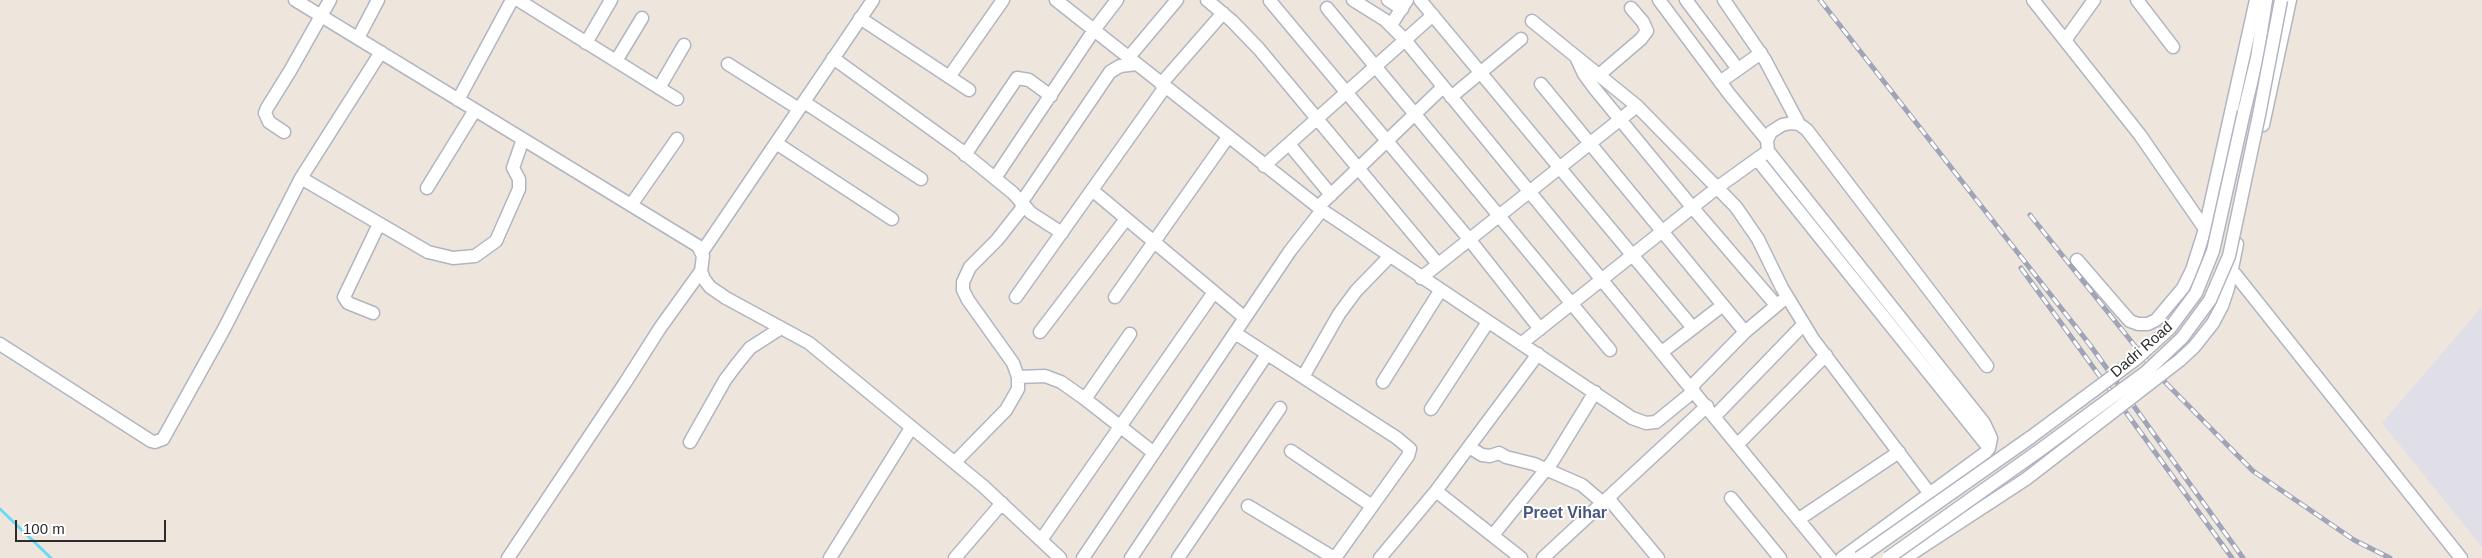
<!DOCTYPE html>
<html>
<head>
<meta charset="utf-8">
<style>
	body { margin:0 }
	#map { position:relative; width:2482px; height:558px; overflow:hidden; background:#eee6dd; font-family:Arial,sans-serif }
	canvas { display:block }
	.scale { position:absolute; left:15px; top:520px; width:151px; height:22px; box-sizing:border-box; border:2px solid #2c2c2c; border-top:0; padding-left:6px; font-size:15px; line-height:18px; white-space:nowrap; color:#2c2c2c; -webkit-text-stroke:4px #fff; paint-order:stroke }
</style>
</head>
<body>
<div id="map">
<canvas width="2482" height="558"></canvas>
<div class="scale">100 m</div>
</div>
<script>
const ctx = document.querySelector('canvas').getContext('2d');
ctx.lineJoin = 'round';
function paint(path, color) {
  ctx.fillStyle = color;
  ctx.fill(path, 'evenodd');
}
function toPath(rows) {
  const path = new Path2D();
  for (const r of rows) {
    path.moveTo(r[0], r[1]);
    for (let i = 2; i < r.length; i += 2) path.lineTo(r[i], r[i + 1]);
  }
  return path;
}
function trace(path, color, width, dash) {
  ctx.strokeStyle = color;
  ctx.lineWidth = width;
  ctx.lineCap = dash ? 'butt' : 'round';
  ctx.setLineDash(dash || []);
  ctx.stroke(path);
}
function write(font, color, halo, rows, align = 'center') {
  ctx.font = font + ' Arial,sans-serif';
  ctx.lineWidth = 4;
  ctx.setLineDash([]);
  ctx.textBaseline = 'middle';
  ctx.strokeStyle = halo;
  ctx.fillStyle = color;
  for (const [text, x, y, turn = 0] of rows) {
    ctx.save();
    ctx.translate(x, y);
    ctx.rotate((+turn || 0) * Math.PI / 180);
    ctx.textAlign = isNaN(turn) ? turn : align;
    if (halo) ctx.strokeText(text, 0, 0);
    ctx.fillText(text, 0, 0);
    ctx.restore();
  }
}
paint(toPath([
	[2482,307,2482,547,2382,423]
]), '#e0dee6');
trace(toPath([
	[0,509,51,558]
]), '#6bd9f5', 3);
const minor = toPath([
	[295,0,698,246,703,256,701,271,704,279,710,287,726,298,809,343,983,486,1060,558],
	[518,0,677,99],
	[1056,0,1322,210,1632,418,1646,423,1656,422,1694,391],
	[1207,0,1232,21,1259,49,1438,264],
	[1353,0,1385,20,1405,40,1830,558],
	[1388,0,1402,9],
	[1420,0,1693,328],
	[1659,0,1730,95,1767,140],
	[1686,0,1738,69],
	[1724,0,1765,60,1799,124],
	[2033,0,2140,135,2205,229],
	[2137,0,2173,47],
	[1270,1,1469,239,1540,329],
	[1327,8,1610,350],
	[860,18,969,90],
	[1532,21,1637,106,1736,207,1758,239,1782,288,1813,339,1930,494],
	[1391,25,1407,0],
	[358,38,378,0],
	[2066,39,2094,0],
	[586,43,611,0],
	[1129,57,1177,0],
	[833,58,959,149,1013,193,1031,213,1062,233],
	[1577,59,1584,74,1595,89,1692,207,1776,305],
	[616,61,642,18],
	[728,64,799,109],
	[1599,75,1641,39,1647,31,1643,22,1631,8],
	[949,77,1003,0],
	[1720,82,1761,53],
	[1161,84,1223,13],
	[1541,84,1745,332],
	[659,88,684,45],
	[1451,97,1521,39],
	[458,100,512,0],
	[804,102,921,179],
	[2244,112,2257,58,2266,0],
	[2263,125,2290,0],
	[284,132,269,122,265,113,267,108,290,71,330,0],
	[776,143,892,219],
	[1289,144,1331,195],
	[965,155,1017,78,1029,80,1051,96],
	[1757,159,1989,448],
	[1264,166,1433,15],
	[301,178,428,252,453,258,475,256,496,241,519,189,519,179,513,168,523,139],
	[995,178,1094,30,1117,0],
	[427,188,475,110],
	[1092,190,1245,318],
	[1021,203,1110,72,1120,66,1137,64],
	[631,205,677,139],
	[1318,207,1443,87],
	[702,252,873,0],
	[2077,260,2121,311,2130,321,2138,324,2148,324,2156,320,2183,288,2192,270,2205,229,2256,0],
	[2235,274,2461,558],
	[1421,278,1637,106],
	[1016,297,1165,87],
	[1115,297,1228,137],
	[373,313,348,303,344,297,379,224],
	[1040,332,1126,219],
	[1235,333,1397,438,1410,449,1408,456,1335,558],
	[1522,343,1718,187,1764,154],
	[0,344,151,441,155,442,163,439,224,329,301,178,381,52],
	[1662,352,1723,305],
	[2180,360,2194,347,2213,323,2222,306,2228,288,2237,244],
	[1018,377,1045,376,1061,382,1085,399,1154,453],
	[1303,377,1339,314,1356,291,1389,257],
	[1383,382,1440,291],
	[1691,387,1745,332,1783,300],
	[1085,399,1130,334],
	[1431,409,1488,322],
	[1715,416,1804,324],
	[690,442,725,380,737,364,750,348,781,328],
	[1738,444,1826,355],
	[1469,447,1482,455,1490,456,1499,453,1506,457,1534,464,1582,485,1603,503],
	[1291,451,1372,506],
	[955,462,1006,410,1018,389,1018,377,1013,363,968,300,963,290,963,282,970,267,997,240,1023,207],
	[1436,491,1521,558],
	[1608,498,1658,558],
	[1731,498,1780,558],
	[1248,506,1334,558],
	[1799,519,1899,452],
	[1493,535,1552,462,1595,392],
	[1041,540,1214,292],
	[508,558,625,383,660,328,701,271],
	[830,558,911,428],
	[955,558,1002,503],
	[1083,558,1290,251,1322,210],
	[1131,558,1267,354],
	[1178,558,1280,408],
	[1380,558,1436,491,1538,354],
	[1543,558,1707,406],
	[1842,558,1985,453,1989,448,1991,438,1984,423,1768,151,1767,140,1771,132,1782,125,1791,123,1799,124,1807,130,1987,366],
	[1905,558,2026,479]
]);
trace(minor, '#b1b5c0', 15);
trace(minor, '#fff', 12);
const rail = toPath([
	[1820,0,2090,345,2243,558],
	[2030,215,2159,376,2253,471,2354,540,2390,558],
	[2021,268,2232,558]
]);
trace(rail, '#9fa4b7', 5);
trace(rail, '#fff', 3, [9]);
const minorBridge = toPath([
	[2026,479,2180,360],
	[1859,558,2031,437,2136,359,2170,328,2196,293,2213,251,2244,112],
	[1888,558,2040,450,2146,372,2182,338,2210,300,2229,256,2259,115,2281,0]
]);
trace(minorBridge, '#b1b5c0', 15, []);
trace(minorBridge, '#fff', 12);
write('15px', '#2c2c2c', '#fff', [
	["Dadri Road",2142,350,-41]
]);
write('bold 16px', '#49567f', '#fff', [
	["Preet Vihar",1565,514]
]);
</script>
</body>
</html>
